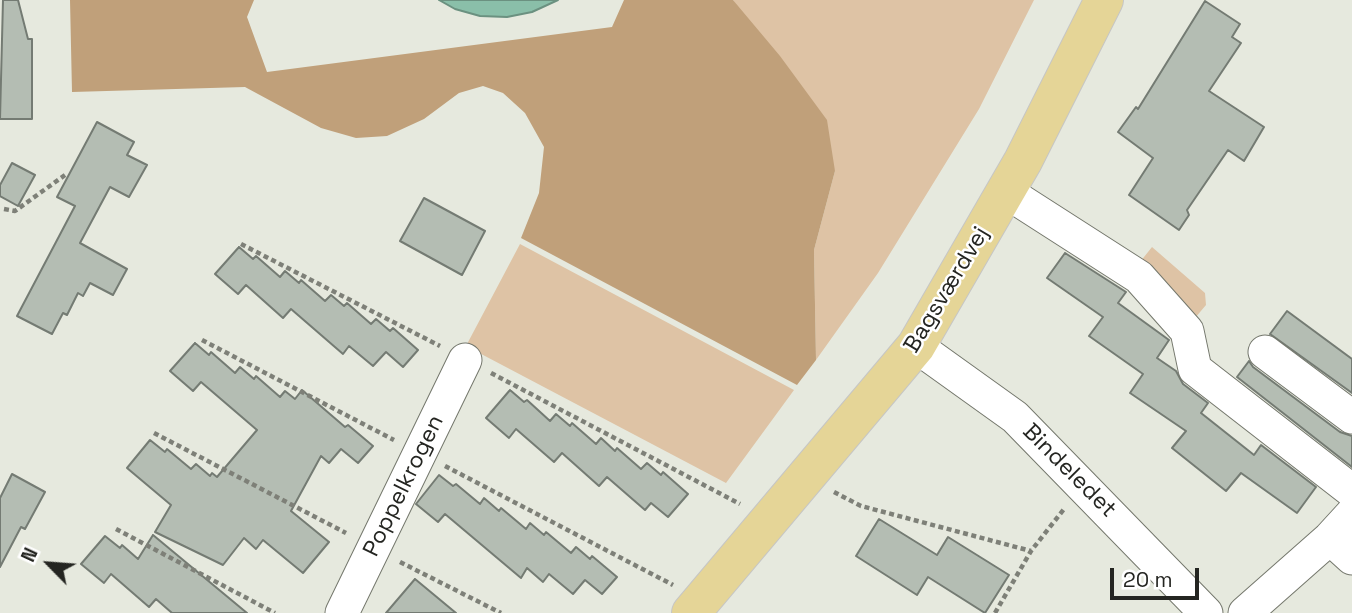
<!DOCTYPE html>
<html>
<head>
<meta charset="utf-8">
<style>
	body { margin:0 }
	#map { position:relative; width:1352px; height:613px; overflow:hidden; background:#e6e9de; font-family:"Space Grotesk",sans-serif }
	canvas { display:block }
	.north { position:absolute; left:14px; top:529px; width:70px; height:70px; -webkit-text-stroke:5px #fff; paint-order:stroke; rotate:295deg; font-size:19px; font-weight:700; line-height:28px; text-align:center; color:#242521 }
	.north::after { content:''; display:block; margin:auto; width:24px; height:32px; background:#242521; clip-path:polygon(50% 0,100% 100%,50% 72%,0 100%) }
	.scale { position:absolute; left:1110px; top:568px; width:89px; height:32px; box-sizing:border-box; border:4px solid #242521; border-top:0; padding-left:9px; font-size:21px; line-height:24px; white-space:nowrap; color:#242521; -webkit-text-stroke:5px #fff; paint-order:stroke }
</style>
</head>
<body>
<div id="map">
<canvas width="1352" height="613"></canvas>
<div class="north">N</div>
<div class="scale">20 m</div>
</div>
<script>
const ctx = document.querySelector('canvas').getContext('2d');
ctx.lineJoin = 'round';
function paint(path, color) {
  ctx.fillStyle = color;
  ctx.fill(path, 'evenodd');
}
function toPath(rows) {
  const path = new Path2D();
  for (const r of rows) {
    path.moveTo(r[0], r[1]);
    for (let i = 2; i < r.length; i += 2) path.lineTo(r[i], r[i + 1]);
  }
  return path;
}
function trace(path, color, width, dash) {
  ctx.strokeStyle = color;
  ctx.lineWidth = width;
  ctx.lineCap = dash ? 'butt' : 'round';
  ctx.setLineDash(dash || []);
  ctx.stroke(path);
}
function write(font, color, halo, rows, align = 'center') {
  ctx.font = font + ' "Space Grotesk",sans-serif';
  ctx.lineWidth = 5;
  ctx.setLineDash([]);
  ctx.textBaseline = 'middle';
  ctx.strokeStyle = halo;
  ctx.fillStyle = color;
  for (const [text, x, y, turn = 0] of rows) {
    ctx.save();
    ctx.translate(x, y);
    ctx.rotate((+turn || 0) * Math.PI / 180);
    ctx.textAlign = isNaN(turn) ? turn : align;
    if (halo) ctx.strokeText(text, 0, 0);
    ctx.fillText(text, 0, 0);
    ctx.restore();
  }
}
paint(toPath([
	[733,0,1034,0,979,109,878,273,816,360,814,250,835,171],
	[520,244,794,390,726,483,466,346],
	[1152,247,1205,293,1206,305,1195,318,1136,267]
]), '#dec3a5');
paint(toPath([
	[70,0,254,0,247,17,267,72,612,27,624,0,733,0,780,56,827,120,835,171,814,250,816,360,797,385,521,238,539,193,544,147,525,113,503,93,483,86,459,93,424,119,387,136,356,138,321,128,245,87,72,92]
]), '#c0a07a');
const water = toPath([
	[439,0,558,0,532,12,507,17,480,16,455,9,439,0]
]);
paint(water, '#8abfa9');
trace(water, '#6b9180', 2);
const building = toPath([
	[3,0,18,0,28,39,32,39,32,119,0,119,3,0],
	[1205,1,1240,24,1232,37,1241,43,1209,91,1264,127,1244,161,1228,150,1187,210,1189,215,1179,230,1129,195,1153,158,1118,132,1136,107,1138,109,1205,1],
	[97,122,134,142,127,155,147,165,129,197,110,187,80,243,127,269,113,295,90,283,83,296,78,293,67,315,63,313,52,334,17,316,75,206,57,197,97,122],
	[12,163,35,175,18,206,0,196,0,185,12,163],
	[424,198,485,231,462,275,400,241,424,198],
	[239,247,253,259,256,256,280,277,285,271,299,283,301,280,325,301,331,295,344,306,347,303,371,324,376,319,390,331,393,328,418,350,403,367,386,352,373,366,349,346,343,354,291,309,283,318,246,285,238,294,215,274,239,247],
	[1065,253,1126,292,1118,303,1169,340,1157,358,1176,371,1183,384,1208,403,1201,413,1254,455,1261,445,1316,487,1297,513,1241,473,1226,491,1172,448,1186,431,1130,393,1143,374,1089,336,1103,317,1047,278,1065,253],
	[1287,311,1352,359,1352,393,1270,334,1287,311],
	[195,343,209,355,211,352,235,373,240,367,254,379,256,376,280,397,285,391,295,399,302,390,345,427,348,425,373,446,358,463,341,449,329,463,321,456,291,511,329,542,303,573,263,540,256,549,244,538,223,565,155,532,171,505,127,468,150,440,165,452,167,449,191,469,196,464,210,476,212,473,217,477,257,430,201,382,193,391,170,371,195,343],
	[1249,361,1253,367,1340,432,1352,436,1352,467,1237,377,1249,361],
	[510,390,524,402,527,400,550,421,556,414,570,426,572,423,596,444,601,438,615,451,617,448,641,469,647,463,661,475,663,472,688,494,668,517,651,503,645,510,607,477,599,486,562,453,554,462,516,429,509,438,486,418,510,390],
	[12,474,45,492,25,529,21,527,0,567,0,498,12,474],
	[439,475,453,486,456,484,480,504,484,498,499,511,501,508,526,529,530,523,544,535,546,532,571,553,576,547,590,559,592,556,617,577,602,594,585,580,573,594,549,574,543,582,527,568,521,578,445,514,438,522,416,504,439,475],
	[879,519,937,555,948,537,1009,575,985,613,928,577,917,595,856,556,879,519],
	[153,535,247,613,172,613,156,599,149,607,111,574,104,583,81,564,105,536,120,548,122,545,138,559,153,535],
	[415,579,456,613,386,613,415,579]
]);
paint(building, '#b4bdb3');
trace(building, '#747b73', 2);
const minor = toPath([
	[1005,191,1139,277,1187,331,1195,369,1352,491],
	[916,346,1015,417,1206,613],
	[1265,352,1352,417],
	[1330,538,1352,558],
	[342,613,465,360],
	[1245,613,1330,538,1352,514]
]);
const major = toPath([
	[691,613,916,346,1023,161,1104,0]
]);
trace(minor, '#74776c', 35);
trace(major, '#c6c6c5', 40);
trace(toPath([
	[4,209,15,211,65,175],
	[241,244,440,346],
	[202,340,394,440],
	[491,373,740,504],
	[154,433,346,533],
	[445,466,673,585],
	[834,492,861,506,1031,551],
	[116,529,275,613],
	[400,562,501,613],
	[995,613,1031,551,1064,509]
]), '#7e8078', 4.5, [5, 3.5]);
trace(minor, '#fff', 33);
trace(major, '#e5d597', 38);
write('23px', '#242521', '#fff', [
	["Bagsværdvej",947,290,-59],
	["Bindeledet",1069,471,45],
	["Poppelkrogen",404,486,-64]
]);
</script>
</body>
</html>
